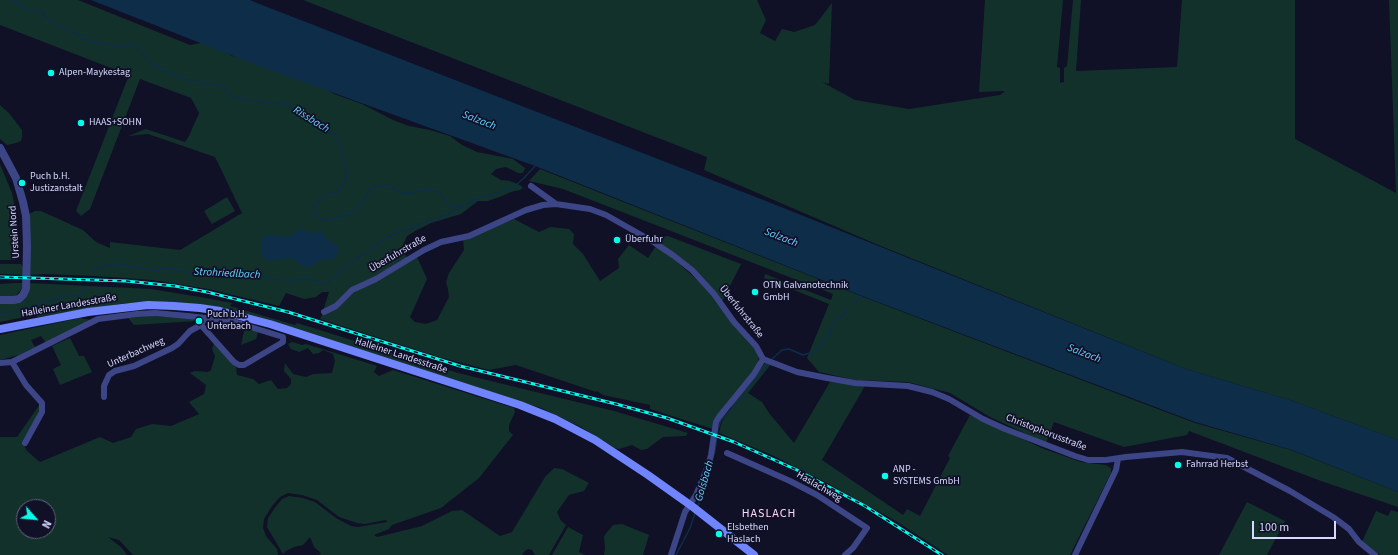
<!DOCTYPE html>
<html>
<head>
<meta charset="utf-8">
<style>
	body { margin:0 }
	#map { position:relative; width:1398px; height:555px; overflow:hidden; background:#101027; font-family:"Source Sans 3",sans-serif }
	canvas { display:block }
	.north { position:absolute; left:16px; top:499px; width:40px; height:40px; box-sizing:border-box; background:#101027; border:1px solid #60607d; border-radius:50%; rotate:117deg; font-size:11px; font-weight:700; line-height:16px; text-align:center; color:#d7d9fe }
	.north::after { content:''; display:block; margin:auto; width:14px; height:18px; background:#05fcea; clip-path:polygon(50% 0,100% 100%,50% 72%,0 100%) }
	.scale { position:absolute; left:1252px; top:521px; width:84px; height:18px; box-sizing:border-box; border:2px solid #d7d9fe; border-top:0; padding-left:5px; font-size:12px; line-height:14px; white-space:nowrap; color:#d7d9fe; -webkit-text-stroke:3px #101027; paint-order:stroke }
</style>
</head>
<body>
<div id="map">
<canvas width="1398" height="555"></canvas>
<div class="north">N</div>
<div class="scale">100 m</div>
</div>
<script>
const ctx = document.querySelector('canvas').getContext('2d');
ctx.lineJoin = 'round';
function paint(path, color) {
  ctx.fillStyle = color;
  ctx.fill(path, 'evenodd');
}
function toPath(rows) {
  const path = new Path2D();
  for (const r of rows) {
    path.moveTo(r[0], r[1]);
    for (let i = 2; i < r.length; i += 2) path.lineTo(r[i], r[i + 1]);
  }
  return path;
}
function trace(path, color, width, dash) {
  ctx.strokeStyle = color;
  ctx.lineWidth = width;
  ctx.lineCap = dash ? 'butt' : 'round';
  ctx.setLineDash(dash || []);
  ctx.stroke(path);
}
function write(font, color, halo, rows, align = 'center') {
  ctx.font = font + ' "Source Sans 3",sans-serif';
  ctx.lineWidth = 3.5;
  ctx.setLineDash([]);
  ctx.textBaseline = 'middle';
  ctx.strokeStyle = halo;
  ctx.fillStyle = color;
  for (const [text, x, y, turn = 0] of rows) {
    ctx.save();
    ctx.translate(x, y);
    ctx.rotate((+turn || 0) * Math.PI / 180);
    ctx.textAlign = isNaN(turn) ? turn : align;
    if (halo) ctx.strokeText(text, 0, 0);
    ctx.fillText(text, 0, 0);
    ctx.restore();
  }
}
paint(toPath([
	[0,0,78,0,190,45,206,42,218,47,232,56,245,58,318,85,334,94,362,104,393,120,409,126,430,130,450,136,462,145,477,152,513,159,525,168,523,173,518,173,506,167,496,169,491,174,501,180,510,181,520,185,523,188,520,190,511,192,502,196,488,201,478,201,461,214,431,223,417,230,407,236,401,249,408,259,375,278,335,305,323,311,329,292,322,292,316,297,304,299,286,293,279,306,208,289,152,280,95,276,45,274,29,275,29,214,35,211,41,211,83,230,96,242,110,248,110,242,180,250,242,213,215,157,148,134,128,136,146,129,185,142,189,136,199,113,191,98,140,79,90,209,81,216,76,211,129,75,0,25],
	[303,0,757,0,766,20,760,33,775,41,782,29,794,32,815,25,832,3,829,84,822,82,855,100,909,109,1000,95,1005,91,979,92,985,0,1063,0,1057,67,1060,68,1060,83,1064,82,1064,68,1067,66,1073,0,1081,0,1076,71,1177,67,1182,0,1295,0,1295,139,1396,193,1389,0,1398,0,1398,440,1290,400,1186,369,876,244,704,170,707,157],
	[0,105,9,113,22,130,22,137,21,141,16,143,7,145,0,139],
	[0,164,12,193,18,221,19,258,15,260,0,260],
	[540,169,866,298,1155,408,1195,423,1291,450,1398,492,1398,507,1321,481,1189,431,1187,435,1124,447,1054,422,1046,443,990,417,950,393,908,382,855,380,819,372,807,358,829,304,764,278,765,274,831,300,833,294,563,189,529,181],
	[227,197,235,211,212,224,204,211],
	[514,219,539,232,550,227,569,229,574,234,573,244,583,254,600,281,619,268,618,259,629,245,648,258,656,246,676,261,706,288,755,349,759,357,757,366,713,429,650,409,650,405,603,395,597,391,596,392,516,365,489,370,439,357,320,319,323,313,352,291,417,257,427,279,410,317,415,322,426,324,437,320,449,297,448,289,446,282,449,273,464,250,463,239],
	[668,236,741,264,722,302,658,241,657,239,661,237],
	[0,264,21,264,23,268,25,275,0,274],
	[15,283,25,283,19,292,15,296,0,297,0,284],
	[29,283,151,289,206,298,232,303,230,306,295,325,297,323,458,373,614,411,688,433,686,436,663,437,647,449,641,450,632,445,619,449,615,448,581,427,541,408,271,320,213,306,186,303,160,302,126,303,38,317,34,315,0,322,0,304,15,304,22,302,26,296],
	[149,316,187,318,197,321,134,325,128,318],
	[80,318,91,320,46,343,41,336,31,340,35,347,19,355,0,360,0,335],
	[245,327,258,332,256,339,241,345],
	[70,338,79,356,84,356,92,372,60,385,53,369,61,365,52,346],
	[292,342,302,345,306,344,377,366,374,372,379,376,393,370,514,408,515,412,509,425,509,431,513,435,479,478,441,508,392,525,389,529,374,535,377,537,422,526,452,511,462,510,500,536,512,532,545,477,554,468,562,469,589,483,584,491,569,495,557,512,561,521,566,525,549,555,535,555,532,550,528,549,525,551,522,555,319,555,321,553,314,547,310,537,303,545,294,547,286,551,283,554,267,527,268,518,274,509,282,499,289,496,303,498,315,502,336,518,351,526,358,527,387,522,386,520,365,524,357,523,339,517,317,500,302,495,288,493,280,497,272,506,264,519,263,528,266,536,277,549,278,555,133,555,119,540,108,537,122,548,127,555,0,555,0,437,17,437,40,404,39,411,29,432,23,440,23,444,27,451,40,462,100,437,113,443,131,437,136,429,152,424,171,426,199,414,189,402,204,394,206,385,190,373,195,371,208,372,211,370,215,356,212,349,214,343,236,365,237,375,253,379,259,384,271,380,278,389,287,388,291,384,291,379,284,371,285,363,293,374,306,377,313,374,332,373,335,361,333,354,323,350,319,353,313,354,308,348,299,352,291,349,288,344],
	[24,507,48,507,48,531,24,531],
	[765,363,771,364,748,393,762,402,769,413,794,443,830,382,865,386,822,460,903,515,907,509,920,516,950,458,948,456,970,415,1044,449,1081,462,1106,465,1111,468,1111,473,1070,555,948,555,896,521,829,484,774,456,719,433,722,421,730,411,733,404],
	[1247,502,1285,521,1267,555,1219,555],
	[1391,510,1398,512,1398,555,1380,555,1362,542,1376,511,1388,516],
	[622,524,649,535,643,555,604,555,605,548,604,536,613,525],
	[568,527,583,535,579,552,585,555,552,555]
]), '#13312b');
paint(toPath([
	[91,0,250,0,257,3,766,201,1186,369,1290,400,1398,440,1398,492,1292,450,1195,422,862,296,535,166,251,63],
	[301,229,315,234,318,231,323,232,326,239,338,246,339,251,335,257,329,260,323,260,317,262,312,267,303,267,292,258,269,261,261,255,261,245,263,237,270,235,287,237,292,236,296,231]
]), '#0d2d49');
trace(toPath([
	[12,0,17,3,25,10,42,12,50,21,59,27,69,29,87,41,118,46,131,44,138,48,153,65,170,74,195,82,220,85,225,88,233,98,263,102,279,103,292,107,298,114,308,121,318,125,334,135,340,144,342,159,346,167,347,176,345,182,340,191,323,197,314,205,315,213,319,218,328,221,355,211,371,189,377,186,389,186,402,193,411,193,426,189,437,191,451,206,461,206,480,197,499,193,515,186,524,178,536,165],
	[93,273,95,269,105,266,119,264,131,267,156,270,167,268,199,274,233,271,245,272,274,279,296,281,301,277,326,284,354,260,368,252,384,239,404,229,437,219,445,214,452,212,461,207],
	[854,303,863,295],
	[0,314,21,310,64,296,76,295,81,293,86,288],
	[772,359,782,350,789,349,803,355,813,352,821,346,835,322,850,308],
	[735,404,745,394,748,387,759,375,768,364],
	[711,464,715,451,718,429,721,420,733,408],
	[698,506,708,473],
	[676,555,690,528,695,513]
]), '#0d2d49', 1.5);
trace(toPath([
	[531,186,556,204,590,209,606,215,652,241,674,256,692,270,714,294,734,322,756,346,763,359],
	[324,312,336,306,352,290,376,279,424,250,441,242,469,236,526,210,543,205,556,204],
	[763,359,797,372,827,378,855,383,908,386,932,392,949,399,983,419,1005,429,1075,456,1088,460,1106,460,1126,457,1182,452,1227,458,1290,491,1333,517,1349,529,1359,542,1375,555],
	[12,362,26,385,42,403,42,412,25,443],
	[0,363,12,362,98,319,137,314,155,313,188,316,231,321,283,337,283,342,244,365,239,365,234,362,201,325],
	[104,397,104,386,109,375,115,371,134,366,172,348,178,344,190,331,201,325,203,321],
	[727,453,790,481,817,495,867,528,853,548,845,555],
	[671,555,685,512,696,495,708,466,711,455,716,422,719,417,754,374,763,359],
	[1075,555,1116,470,1118,459]
]), '#3c4585', 6);
trace(toPath([
	[0,148,16,178,23,202,26,216,27,246,26,289,23,295,19,299,14,300,0,300]
]), '#3c4585', 8);
trace(toPath([
	[0,329,88,312,148,305,174,306,200,308,220,311,270,324,520,405,555,419,595,440,648,475,693,507,754,555]
]), '#6f84fd', 8);
const rail = toPath([
	[0,277,126,281,175,286,207,292,288,312,460,366,616,404,667,418,734,442,797,470,865,506,942,555]
]);
trace(rail, '#05fcea', 3);
trace(rail, '#101027', 1.5, [4.5]);
for (const [x, y, r, color] of [
	[51,73,4,"#05fcea"],
	[81,123,4,"#05fcea"],
	[22,183,4,"#05fcea"],
	[617,240,4,"#05fcea"],
	[755,292,4,"#05fcea"],
	[199,321,4,"#05fcea"],
	[1178,465,4,"#05fcea"],
	[885,476,4,"#05fcea"],
	[719,534,4,"#05fcea"]
]) {
  const dot = new Path2D();
  dot.arc(x, y, r, 0, 2 * Math.PI);
  ctx.fillStyle = color;
  ctx.fill(dot);
  trace(dot, '#101027', 1.5);
}
write('10px', '#d7d9fe', '#101027', [
	["Alpen-Maykestag",59,73],
	["HAAS+SOHN",89,123],
	["Puch b.H.",30,177],
	["Justizanstalt",30,189],
	["Überfuhr",625,240],
	["OTN Galvanotechnik",763,286],
	["GmbH",763,298],
	["Puch b.H.",207,315],
	["Unterbach",207,327],
	["Fahrrad Herbst",1186,465],
	["ANP -",893,470],
	["SYSTEMS GmbH",893,482],
	["Elsbethen",727,528],
	["Haslach",727,540]
], 'left');
write('10px', '#d7d9fe', '#101027', [
	["Urstein Nord",15,232,-94],
	["Überfuhrstraße",398,254,-30],
	["Halleiner Landesstraße",69,306,-10],
	["Überfuhrstraße",741,312,51],
	["Unterbachweg",136,353,-24],
	["Halleiner Landesstraße",401,356,18],
	["Christophorusstraße",1046,433,21],
	["Haslachweg",819,487,30]
]);
write('italic 11px', '#66d1fd', '#101027', [
	["Rissbach",311,120,32],
	["Salzach",479,121,21],
	["Salzach",781,238,21],
	["Strohriedlbach",227,274,3],
	["Salzach",1084,354,21],
	["Golsbach",705,481,-74]
]);
ctx.letterSpacing = '1px';
write('12px', '#fed9f7', '#101027', [
	["HASLACH",769,514]
]);
ctx.letterSpacing = '0px';
</script>
</body>
</html>
